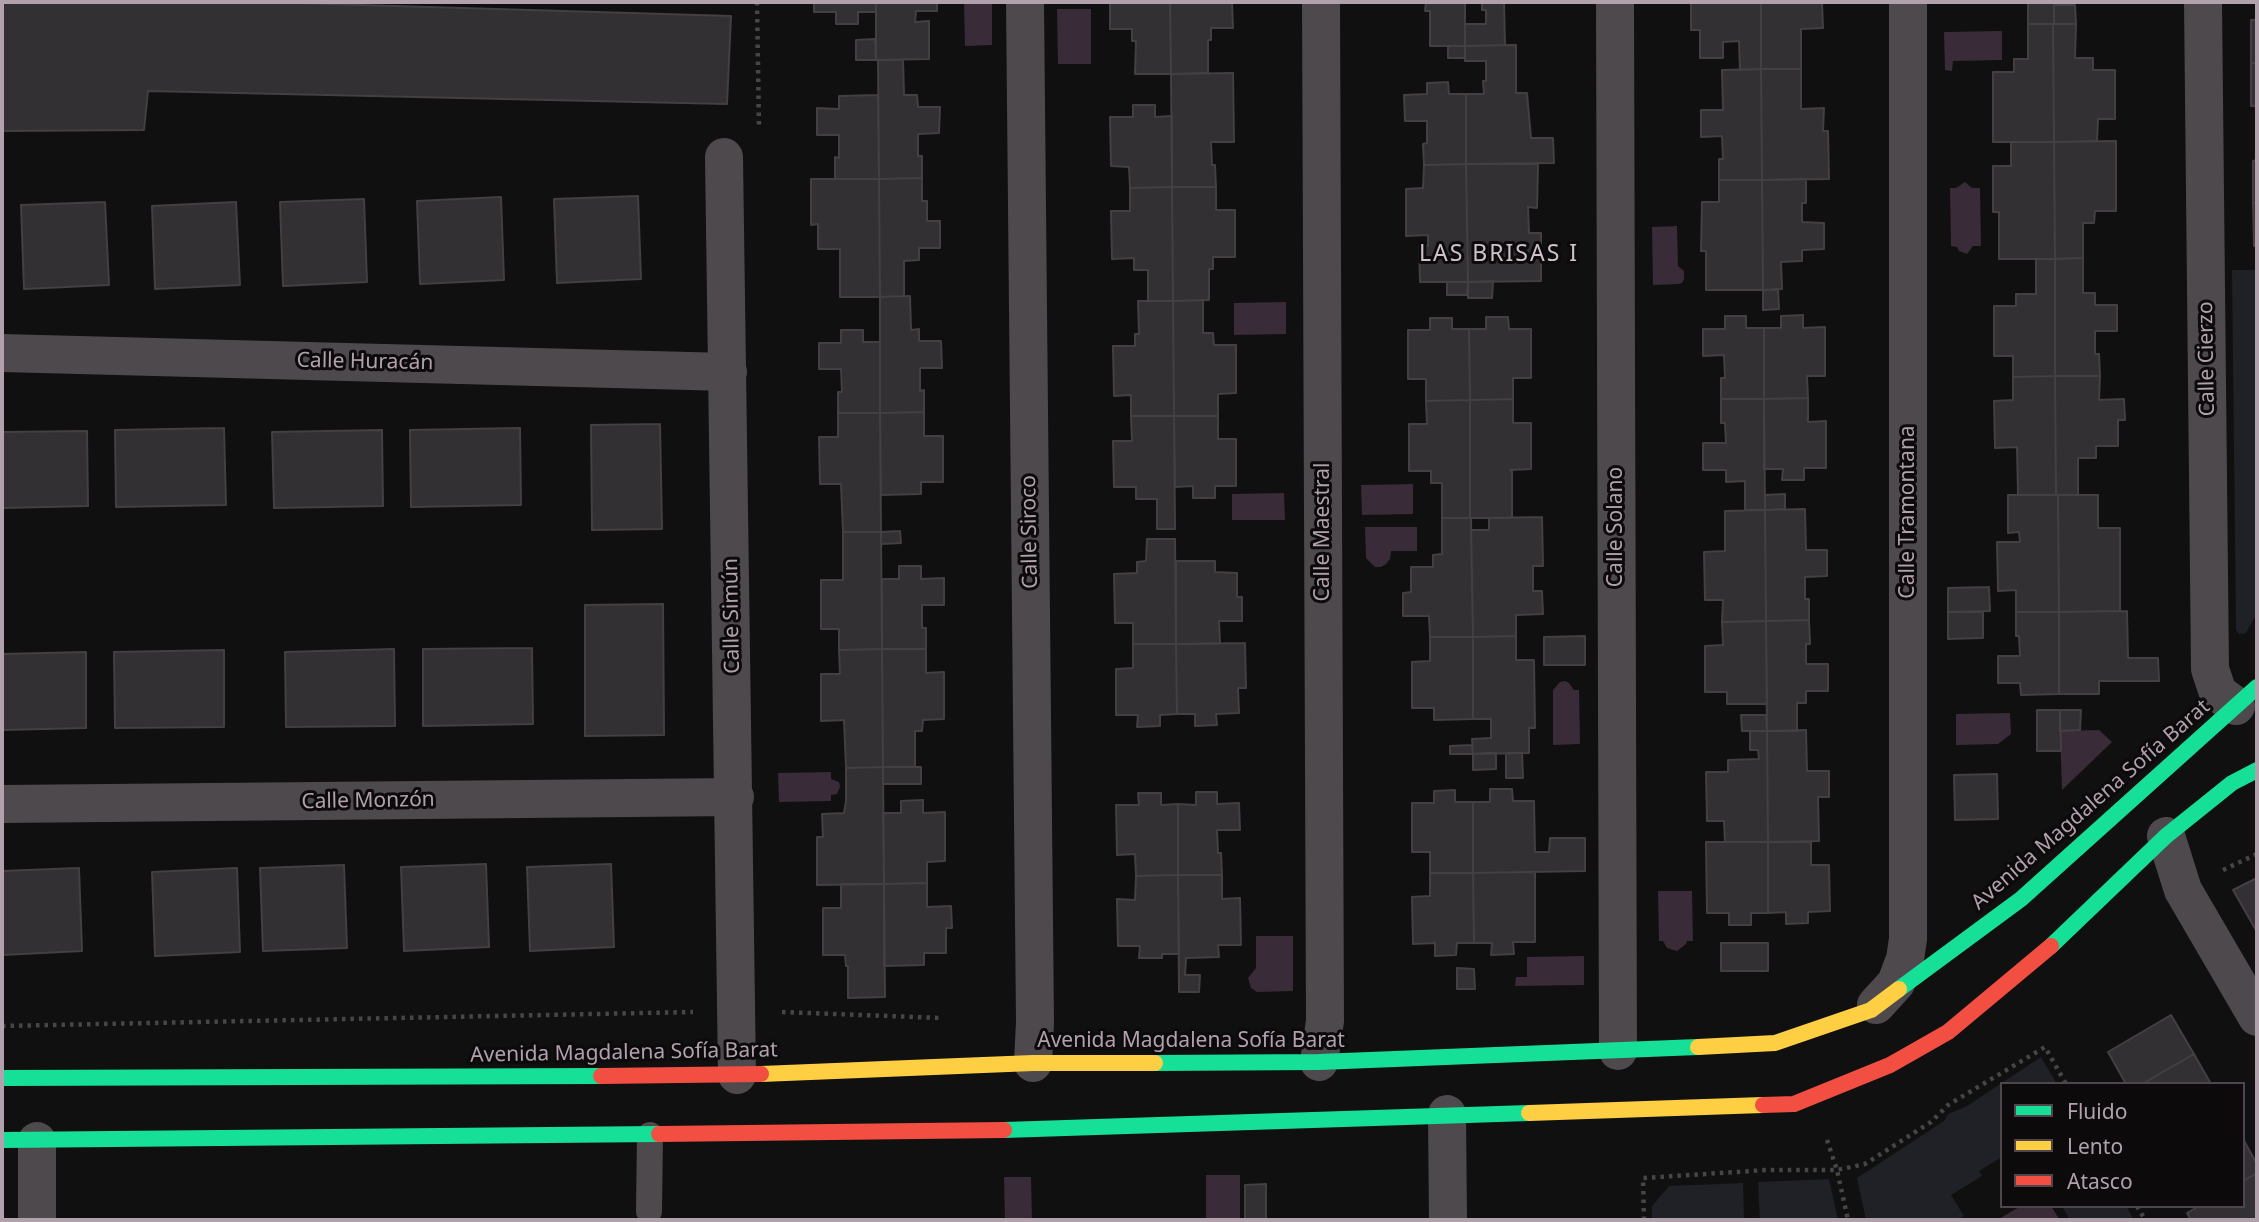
<!DOCTYPE html>
<html>
<head>
<meta charset="utf-8">
<style>
	body { margin:0 }
	#map { position:relative; width:2259px; height:1222px; overflow:hidden; background:#101010; font-family:"Noto Sans",sans-serif }
	canvas { display:block }
	.frame { position:absolute; inset:0; border:4px solid #b1a1ad; pointer-events:none }
	.legend { position:absolute; left:2000px; top:1082px; width:245px; height:126px; box-sizing:border-box; background:#0c0a0b; border:2px solid #4e464c; margin:0; padding:9px 12px; list-style:none; font-size:21px; color:#b1a1ad }
	.legend li { display:flex; align-items:center; gap:14px; height:35px }
	.legend b { width:35px; border:2px solid #4e464c }
</style>
</head>
<body>
<div id="map">
<canvas width="2259" height="1222"></canvas>
<div class="frame"></div>
<ul class="legend">
<li><b style="height:9px;background:#16e098"></b>Fluido</li>
<li><b style="height:9px;background:#ffcf43"></b>Lento</li>
<li><b style="height:9px;background:#f24e42"></b>Atasco</li>
</ul>
</div>
<script>
const ctx = document.querySelector('canvas').getContext('2d');
ctx.lineJoin = 'round';
function paint(path, color) {
  ctx.fillStyle = color;
  ctx.fill(path, 'evenodd');
}
function toPath(rows) {
  const path = new Path2D();
  for (const r of rows) {
    path.moveTo(r[0], r[1]);
    for (let i = 2; i < r.length; i += 2) path.lineTo(r[i], r[i + 1]);
  }
  return path;
}
function trace(path, color, width, dash) {
  ctx.strokeStyle = color;
  ctx.lineWidth = width;
  ctx.lineCap = dash ? 'butt' : 'round';
  ctx.setLineDash(dash || []);
  ctx.stroke(path);
}
function write(font, color, halo, rows, align = 'center') {
  ctx.font = font + ' "Noto Sans",sans-serif';
  ctx.lineWidth = 6;
  ctx.setLineDash([]);
  ctx.textBaseline = 'middle';
  ctx.strokeStyle = halo;
  ctx.fillStyle = color;
  for (const [text, x, y, turn = 0] of rows) {
    ctx.save();
    ctx.translate(x, y);
    ctx.rotate((+turn || 0) * Math.PI / 180);
    ctx.textAlign = isNaN(turn) ? turn : align;
    if (halo) ctx.strokeText(text, 0, 0);
    ctx.fillText(text, 0, 0);
    ctx.restore();
  }
}
paint(toPath([
	[2232,270,2257,270,2257,613,2246,633,2239,634,2236,630],
	[2041,1057,2057,1084,2002,1084,2002,1157,1979,1171,1982,1176,1951,1195,1964,1216,1957,1220,1866,1220,1857,1178,1944,1121,1948,1114,1967,1106],
	[1829,1179,1838,1220,1760,1220,1758,1182],
	[1743,1183,1744,1220,1652,1220,1652,1206,1669,1186],
	[2062,1206,2126,1206,2134,1220,2070,1220]
]), '#202126');
paint(toPath([
	[964,2,992,2,992,45,965,46],
	[1057,9,1091,9,1091,64,1058,64],
	[2002,31,2002,60,1953,61,1952,71,1945,70,1944,32],
	[1965,182,1972,188,1980,188,1981,246,1973,246,1967,254,1959,251,1957,247,1951,246,1950,188,1956,188],
	[1677,226,1678,266,1684,271,1684,279,1682,283,1678,284,1653,285,1652,227],
	[1286,302,1286,334,1234,335,1234,303],
	[1413,484,1413,514,1362,515,1361,485],
	[1284,493,1285,520,1232,520,1232,494],
	[1365,527,1417,527,1417,551,1391,551,1390,559,1386,564,1381,567,1375,567,1366,558],
	[1565,681,1569,683,1574,690,1579,690,1580,744,1553,745,1553,690,1560,682],
	[2010,713,2011,734,1998,744,1956,745,1956,714],
	[2099,730,2112,742,2062,790,2060,731],
	[831,772,831,779,839,782,840,787,837,794,831,795,831,801,779,802,778,773],
	[1658,891,1692,891,1693,941,1687,941,1686,944,1677,951,1667,948,1663,941,1659,941],
	[1256,936,1293,936,1293,991,1257,992,1251,988,1248,978,1256,968],
	[1584,956,1584,985,1515,986,1516,977,1527,977,1527,957],
	[1206,1175,1240,1175,1240,1220,1206,1220],
	[1004,1177,1031,1177,1032,1220,1005,1220],
	[2021,1206,2051,1206,2060,1220,1997,1220]
]), '#392b38');
const building = toPath([
	[2,2,261,2,731,16,727,104,148,91,144,130,2,131,2,2],
	[814,2,876,2,876,12,858,12,858,24,836,24,836,12,814,12,814,2],
	[876,2,937,2,937,11,916,11,915,22,929,21,929,59,876,60,876,2],
	[1110,2,1170,2,1171,74,1135,74,1136,41,1132,41,1132,29,1110,29,1110,2],
	[1170,2,1232,2,1233,28,1211,28,1211,40,1208,40,1208,73,1171,74,1170,2],
	[1426,2,1465,2,1465,46,1430,46,1430,11,1425,11,1426,2],
	[1482,2,1504,2,1505,45,1465,46,1465,24,1486,24,1486,10,1482,10,1482,2],
	[1691,2,1761,2,1761,69,1740,70,1739,41,1723,42,1723,58,1700,58,1700,30,1691,30,1691,2],
	[1761,2,1822,2,1823,28,1801,29,1801,69,1761,69,1761,2],
	[2028,2,2054,2,2054,24,2028,24,2028,2],
	[2054,5,2075,5,2076,24,2054,24,2054,5],
	[2251,20,2257,20,2257,63,2251,63,2251,20],
	[2028,24,2053,24,2054,142,1993,142,1993,72,2014,72,2014,59,2028,59,2028,24],
	[2053,24,2076,24,2075,58,2093,58,2093,70,2115,70,2115,119,2098,119,2097,141,2054,142,2053,24],
	[875,39,876,60,856,60,856,40,875,39],
	[1516,45,1516,93,1527,93,1531,138,1553,138,1554,163,1466,164,1466,94,1484,94,1483,81,1486,81,1486,61,1465,61,1465,46,1516,45],
	[1448,46,1465,46,1465,58,1448,58,1448,46],
	[878,60,903,60,904,95,917,95,918,107,940,107,939,133,918,134,918,156,922,156,922,178,879,179,878,60],
	[2251,63,2257,63,2257,106,2251,106,2251,63],
	[1761,69,1762,180,1719,180,1719,159,1723,159,1722,136,1701,137,1701,110,1723,110,1722,70,1761,69],
	[1761,69,1801,69,1801,109,1824,108,1823,131,1828,131,1829,179,1762,180,1761,69],
	[1233,73,1234,142,1211,142,1212,165,1215,165,1216,187,1172,187,1171,74,1233,73],
	[1448,82,1449,94,1466,94,1466,164,1424,165,1423,144,1427,143,1427,121,1405,121,1404,95,1427,94,1427,83,1448,82],
	[878,95,879,179,835,179,835,157,839,158,839,135,817,135,817,108,839,109,839,96,878,95],
	[1133,105,1155,105,1155,117,1172,116,1172,187,1130,188,1129,167,1111,166,1110,117,1133,117,1133,105],
	[2116,141,2116,211,2095,211,2094,223,2083,223,2083,258,2055,259,2054,142,2116,141],
	[2011,142,2054,142,2055,259,1999,259,1999,212,1993,212,1993,166,2011,166,2011,142],
	[2257,160,2257,203,2253,203,2253,161,2257,160],
	[1466,164,1538,164,1537,208,1528,207,1529,233,1541,233,1541,281,1468,282,1466,164],
	[1466,164,1468,282,1420,282,1419,245,1428,246,1428,235,1406,236,1406,189,1423,188,1424,165,1466,164],
	[922,178,922,201,927,201,927,221,940,221,940,248,919,248,919,260,904,261,904,296,880,297,879,179,922,178],
	[811,179,879,179,880,297,840,297,840,249,818,249,818,224,811,225,811,179],
	[1806,179,1806,203,1802,203,1802,222,1824,223,1824,249,1802,250,1802,261,1781,262,1782,289,1763,290,1762,180,1806,179],
	[1719,180,1762,180,1763,290,1706,290,1706,251,1701,251,1702,202,1719,202,1719,180],
	[1172,187,1216,187,1216,210,1235,210,1235,257,1213,257,1213,269,1209,269,1209,300,1173,301,1172,187],
	[1172,187,1173,301,1148,301,1148,270,1134,270,1134,258,1112,259,1111,211,1130,211,1130,188,1172,187],
	[638,196,641,279,557,283,554,199,638,196],
	[501,197,504,280,420,284,417,201,501,197],
	[364,199,367,282,283,286,280,202,364,199],
	[105,202,109,285,24,289,21,205,105,202],
	[236,202,240,285,155,289,152,206,236,202],
	[2253,203,2257,203,2257,246,2254,246,2253,203],
	[2083,258,2083,293,2095,293,2095,305,2117,305,2117,331,2095,331,2095,354,2099,354,2100,376,2055,376,2055,259,2083,258],
	[2036,259,2055,259,2055,376,2013,377,2013,356,1994,356,1994,306,2016,306,2016,294,2036,294,2036,259],
	[1493,281,1492,298,1468,298,1468,282,1493,281],
	[1447,282,1468,282,1467,295,1447,295,1447,282],
	[1778,289,1779,309,1763,310,1763,290,1778,289],
	[910,296,911,330,919,329,919,341,941,341,942,368,920,368,920,391,924,390,924,412,880,413,880,297,910,296],
	[1203,300,1203,333,1213,333,1214,345,1236,345,1236,393,1218,394,1218,416,1174,416,1173,301,1203,300],
	[1138,301,1173,301,1174,416,1131,416,1131,395,1114,396,1113,346,1135,346,1135,334,1139,334,1138,301],
	[1803,315,1803,328,1825,327,1825,376,1807,376,1808,398,1764,399,1764,328,1781,328,1781,316,1803,315],
	[1725,316,1746,316,1746,328,1764,328,1764,399,1721,399,1721,378,1725,378,1724,355,1703,356,1703,329,1725,329,1725,316],
	[1486,317,1508,317,1509,329,1531,329,1531,378,1513,378,1513,399,1470,400,1469,329,1486,329,1486,317],
	[1430,318,1452,318,1452,329,1469,329,1470,400,1426,401,1426,379,1408,379,1408,330,1430,330,1430,318],
	[841,330,863,330,863,342,880,342,880,413,838,413,838,392,842,392,841,369,819,369,819,343,841,343,841,330],
	[2055,376,2056,495,2018,495,2017,447,1995,448,1994,401,2013,400,2013,377,2055,376],
	[2055,376,2100,376,2099,400,2124,399,2125,420,2118,420,2118,446,2096,446,2096,458,2078,458,2078,495,2056,495,2055,376],
	[1808,398,1808,422,1826,421,1826,468,1804,468,1804,480,1782,480,1783,469,1764,469,1764,399,1808,398],
	[1513,399,1513,423,1531,423,1531,469,1510,470,1512,470,1512,518,1470,518,1470,400,1513,399],
	[1721,399,1764,399,1765,510,1745,510,1745,481,1726,482,1726,470,1703,470,1703,443,1726,443,1725,423,1721,423,1721,399],
	[1470,400,1470,518,1442,518,1442,483,1431,483,1431,471,1409,471,1409,424,1427,424,1426,401,1470,400],
	[924,412,924,436,943,436,943,482,921,482,921,494,881,495,880,413,924,412],
	[838,413,880,413,881,532,843,532,841,484,820,484,819,437,838,437,838,413],
	[1131,416,1174,416,1175,529,1157,529,1157,499,1136,499,1136,487,1114,487,1113,441,1132,441,1131,416],
	[1174,416,1218,416,1218,439,1236,439,1236,486,1215,486,1215,498,1193,498,1193,486,1175,487,1174,416],
	[660,424,662,529,592,530,591,425,660,424],
	[224,428,226,505,116,507,115,430,224,428],
	[520,428,521,505,411,507,410,430,520,428],
	[382,430,383,506,274,508,272,432,382,430],
	[87,431,88,506,2,508,2,432,87,431],
	[1785,494,1785,509,1765,510,1765,495,1785,494],
	[2008,495,2058,495,2059,612,2016,612,2016,590,1998,591,1997,542,2020,542,2019,532,2008,533,2008,495],
	[2058,495,2098,495,2098,528,2120,528,2120,611,2059,612,2058,495],
	[1805,509,1806,550,1827,550,1827,576,1805,577,1805,599,1809,599,1809,620,1766,621,1765,510,1805,509],
	[1765,510,1766,621,1722,622,1723,600,1705,600,1704,552,1725,551,1725,511,1765,510],
	[1542,517,1543,566,1533,566,1533,591,1542,591,1543,614,1516,615,1516,636,1473,637,1471,530,1489,530,1489,518,1542,517],
	[1442,518,1471,518,1473,637,1430,637,1429,616,1403,616,1403,593,1411,592,1411,567,1433,567,1433,555,1442,554,1442,518],
	[900,531,901,543,881,544,881,532,900,531],
	[843,532,881,532,882,649,839,650,839,629,821,629,821,580,843,580,843,532],
	[1147,539,1175,539,1176,644,1133,644,1133,623,1115,623,1114,574,1137,573,1137,562,1146,561,1147,539],
	[1176,561,1215,561,1215,572,1237,573,1237,597,1242,597,1242,621,1219,621,1220,644,1176,644,1176,561],
	[899,566,921,566,921,579,944,578,944,605,922,605,922,628,926,628,926,649,882,649,882,579,899,579,899,566],
	[1989,587,1990,611,1948,612,1948,588,1989,587],
	[663,604,664,735,585,736,585,605,663,604],
	[2127,611,2128,658,2158,658,2159,681,2099,681,2099,694,2059,694,2059,612,2127,611],
	[1948,612,1983,612,1983,638,1948,639,1948,612],
	[2016,612,2059,612,2059,694,2021,695,2020,683,1998,683,1998,656,2020,656,2019,636,2016,636,2016,612],
	[1809,620,1810,644,1806,644,1806,664,1828,664,1828,691,1806,691,1806,703,1797,703,1797,731,1767,731,1766,621,1809,620],
	[1766,621,1767,704,1727,704,1727,692,1705,692,1705,646,1723,645,1722,622,1766,621],
	[1516,636,1516,660,1534,660,1535,728,1529,728,1529,753,1473,754,1472,739,1491,738,1491,719,1473,719,1473,637,1516,636],
	[1585,636,1585,665,1544,665,1544,637,1585,636],
	[1430,637,1473,637,1473,719,1434,720,1434,708,1412,708,1412,662,1430,661,1430,637],
	[1245,643,1246,688,1238,688,1239,713,1216,714,1217,725,1195,726,1195,714,1177,714,1176,644,1245,643],
	[1133,644,1176,644,1177,714,1160,715,1160,726,1137,727,1138,715,1116,715,1116,669,1133,668,1133,644],
	[532,648,533,724,423,726,423,649,532,648],
	[394,649,395,726,286,727,285,652,394,649],
	[882,649,926,649,926,673,944,672,944,719,923,720,922,731,915,731,915,767,883,767,882,649],
	[882,649,883,767,846,768,844,720,821,721,821,674,840,674,839,650,882,649],
	[224,650,224,727,115,728,114,652,224,650],
	[86,652,86,728,2,730,2,654,86,652],
	[2037,710,2060,710,2061,751,2037,751,2037,710],
	[2060,710,2081,710,2080,730,2060,731,2060,710],
	[1741,715,1766,715,1767,731,1742,731,1741,715],
	[1806,730,1807,771,1829,771,1829,797,1818,797,1819,841,1768,842,1767,731,1806,730],
	[1750,731,1767,731,1768,842,1725,842,1724,821,1707,821,1706,772,1728,772,1728,760,1759,759,1758,750,1750,750,1750,731],
	[1472,745,1473,754,1450,754,1450,746,1472,745],
	[1491,753,1496,753,1496,769,1473,770,1473,754,1491,753],
	[1506,753,1522,753,1523,778,1506,778,1506,753],
	[883,767,921,767,921,784,883,784,883,767],
	[883,767,884,884,817,885,817,837,823,837,822,814,844,813,846,801,846,768,883,767],
	[1997,774,1998,819,1955,820,1954,775,1997,774],
	[1490,789,1512,789,1513,801,1534,801,1535,852,1549,852,1550,838,1585,838,1585,871,1473,873,1473,802,1490,802,1490,789],
	[1455,790,1455,802,1473,802,1473,873,1430,873,1430,852,1412,852,1412,803,1434,803,1434,791,1455,790],
	[1196,792,1217,792,1217,804,1239,803,1240,830,1217,830,1218,853,1221,853,1222,875,1178,875,1178,804,1196,805,1196,792],
	[1138,793,1161,793,1161,805,1178,804,1178,875,1136,876,1135,854,1117,855,1116,805,1139,805,1138,793],
	[923,800,923,813,945,812,945,861,927,862,927,883,884,884,883,813,901,813,901,801,923,800],
	[1706,842,1768,842,1768,913,1751,913,1751,925,1729,925,1729,913,1707,913,1706,842],
	[1768,842,1811,842,1811,865,1829,865,1830,911,1808,912,1808,923,1786,924,1786,912,1768,913,1768,842],
	[486,864,489,947,404,951,401,867,486,864],
	[611,864,614,947,530,951,527,867,611,864],
	[344,865,347,948,263,951,260,868,344,865],
	[79,868,82,951,2,955,2,871,79,868],
	[237,868,240,952,155,956,152,872,237,868],
	[1535,872,1535,942,1513,942,1514,954,1491,955,1492,943,1474,943,1473,873,1535,872],
	[1430,873,1473,873,1474,943,1457,943,1456,955,1435,956,1435,943,1413,944,1412,897,1430,896,1430,873],
	[1178,875,1222,875,1222,899,1240,898,1241,945,1218,945,1219,957,1186,958,1185,975,1200,975,1199,992,1179,992,1178,875],
	[1178,875,1179,954,1162,954,1162,958,1139,958,1140,946,1118,946,1117,899,1135,900,1136,876,1178,875],
	[2257,878,2257,932,2233,890,2257,878],
	[927,883,927,907,951,906,952,928,946,928,946,953,924,953,924,965,884,966,884,884,927,883],
	[841,884,884,884,885,997,848,998,848,966,846,966,845,955,823,955,823,908,841,908,841,884],
	[1721,943,1768,943,1768,971,1721,971,1721,943],
	[1457,968,1474,969,1475,989,1457,989,1457,968],
	[2171,1015,2194,1054,2142,1084,2126,1084,2108,1052,2171,1015],
	[2194,1054,2211,1084,2142,1084,2194,1054],
	[2243,1139,2257,1164,2257,1173,2243,1181,2243,1139],
	[2257,1173,2257,1220,2191,1220,2187,1213,2199,1206,2243,1206,2243,1181,2257,1173],
	[1266,1184,1266,1220,1245,1220,1245,1185,1266,1184]
]);
paint(building, '#323032');
trace(building, '#443f42', 2);
trace(toPath([
	[757,2,759,128],
	[2223,870,2257,854],
	[782,1012,941,1018],
	[2,1026,693,1012],
	[1827,1140,1837,1170,1848,1220],
	[2137,1206,2145,1220],
	[1644,1220,1643,1178,1767,1170,1837,1170,1865,1164,1931,1122,1948,1105,2045,1047,2066,1084]
]), '#484548', 4.5, [3.5, 5]);
trace(toPath([
	[649,1211,650,1135]
]), '#4e494c', 26);
trace(toPath([
	[1025,2,1035,1022,1033,1063],
	[1615,2,1618,1051],
	[2203,2,2210,669,2218,693,2236,706],
	[724,157,737,1075],
	[2,353,728,372],
	[2,804,735,797],
	[2166,836,2183,890,2257,1017],
	[1876,1005,1896,983,1905,959,1908,939,1908,2],
	[1319,1062,1325,1021,1321,2],
	[1447,1114,1448,1220],
	[37,1220,37,1141]
]), '#4e494c', 38);
trace(toPath([
	[2051,946,2166,836,2232,783,2257,770],
	[1899,989,2021,899,2257,687],
	[1155,1063,1319,1062,1698,1047],
	[2,1078,601,1076],
	[1004,1130,1529,1113],
	[2,1140,659,1134]
]), '#16e098', 16);
trace(toPath([
	[1698,1047,1775,1043,1871,1010,1899,989],
	[761,1074,1033,1063,1155,1063],
	[1529,1113,1763,1105]
]), '#ffcf43', 16);
trace(toPath([
	[601,1076,761,1074],
	[1763,1105,1794,1104,1890,1065,1948,1032,2051,946],
	[659,1134,1004,1130]
]), '#f24e42', 16);
write('21px', '#b1a1ad', '#0c0a0b', [
	["Calle Cierzo",2207,359,-91],
	["Calle Huracán",365,362,1],
	["Calle Tramontana",1908,512,-90],
	["Calle Solano",1616,527,-90],
	["Calle Siroco",1030,532,-91],
	["Calle Maestral",1323,532,-90],
	["Calle Simún",732,616,-91],
	["Calle Monzón",368,801,-1],
	["Avenida Magdalena Sofía Barat",2091,805,-41],
	["Avenida Magdalena Sofía Barat",1191,1041],
	["Avenida Magdalena Sofía Barat",624,1053,-1]
]);
ctx.letterSpacing = '2px';
write('23px', '#cdc2ca', '#0c0a0b', [
	["LAS BRISAS I",1499,254]
]);
ctx.letterSpacing = '0px';
</script>
</body>
</html>
